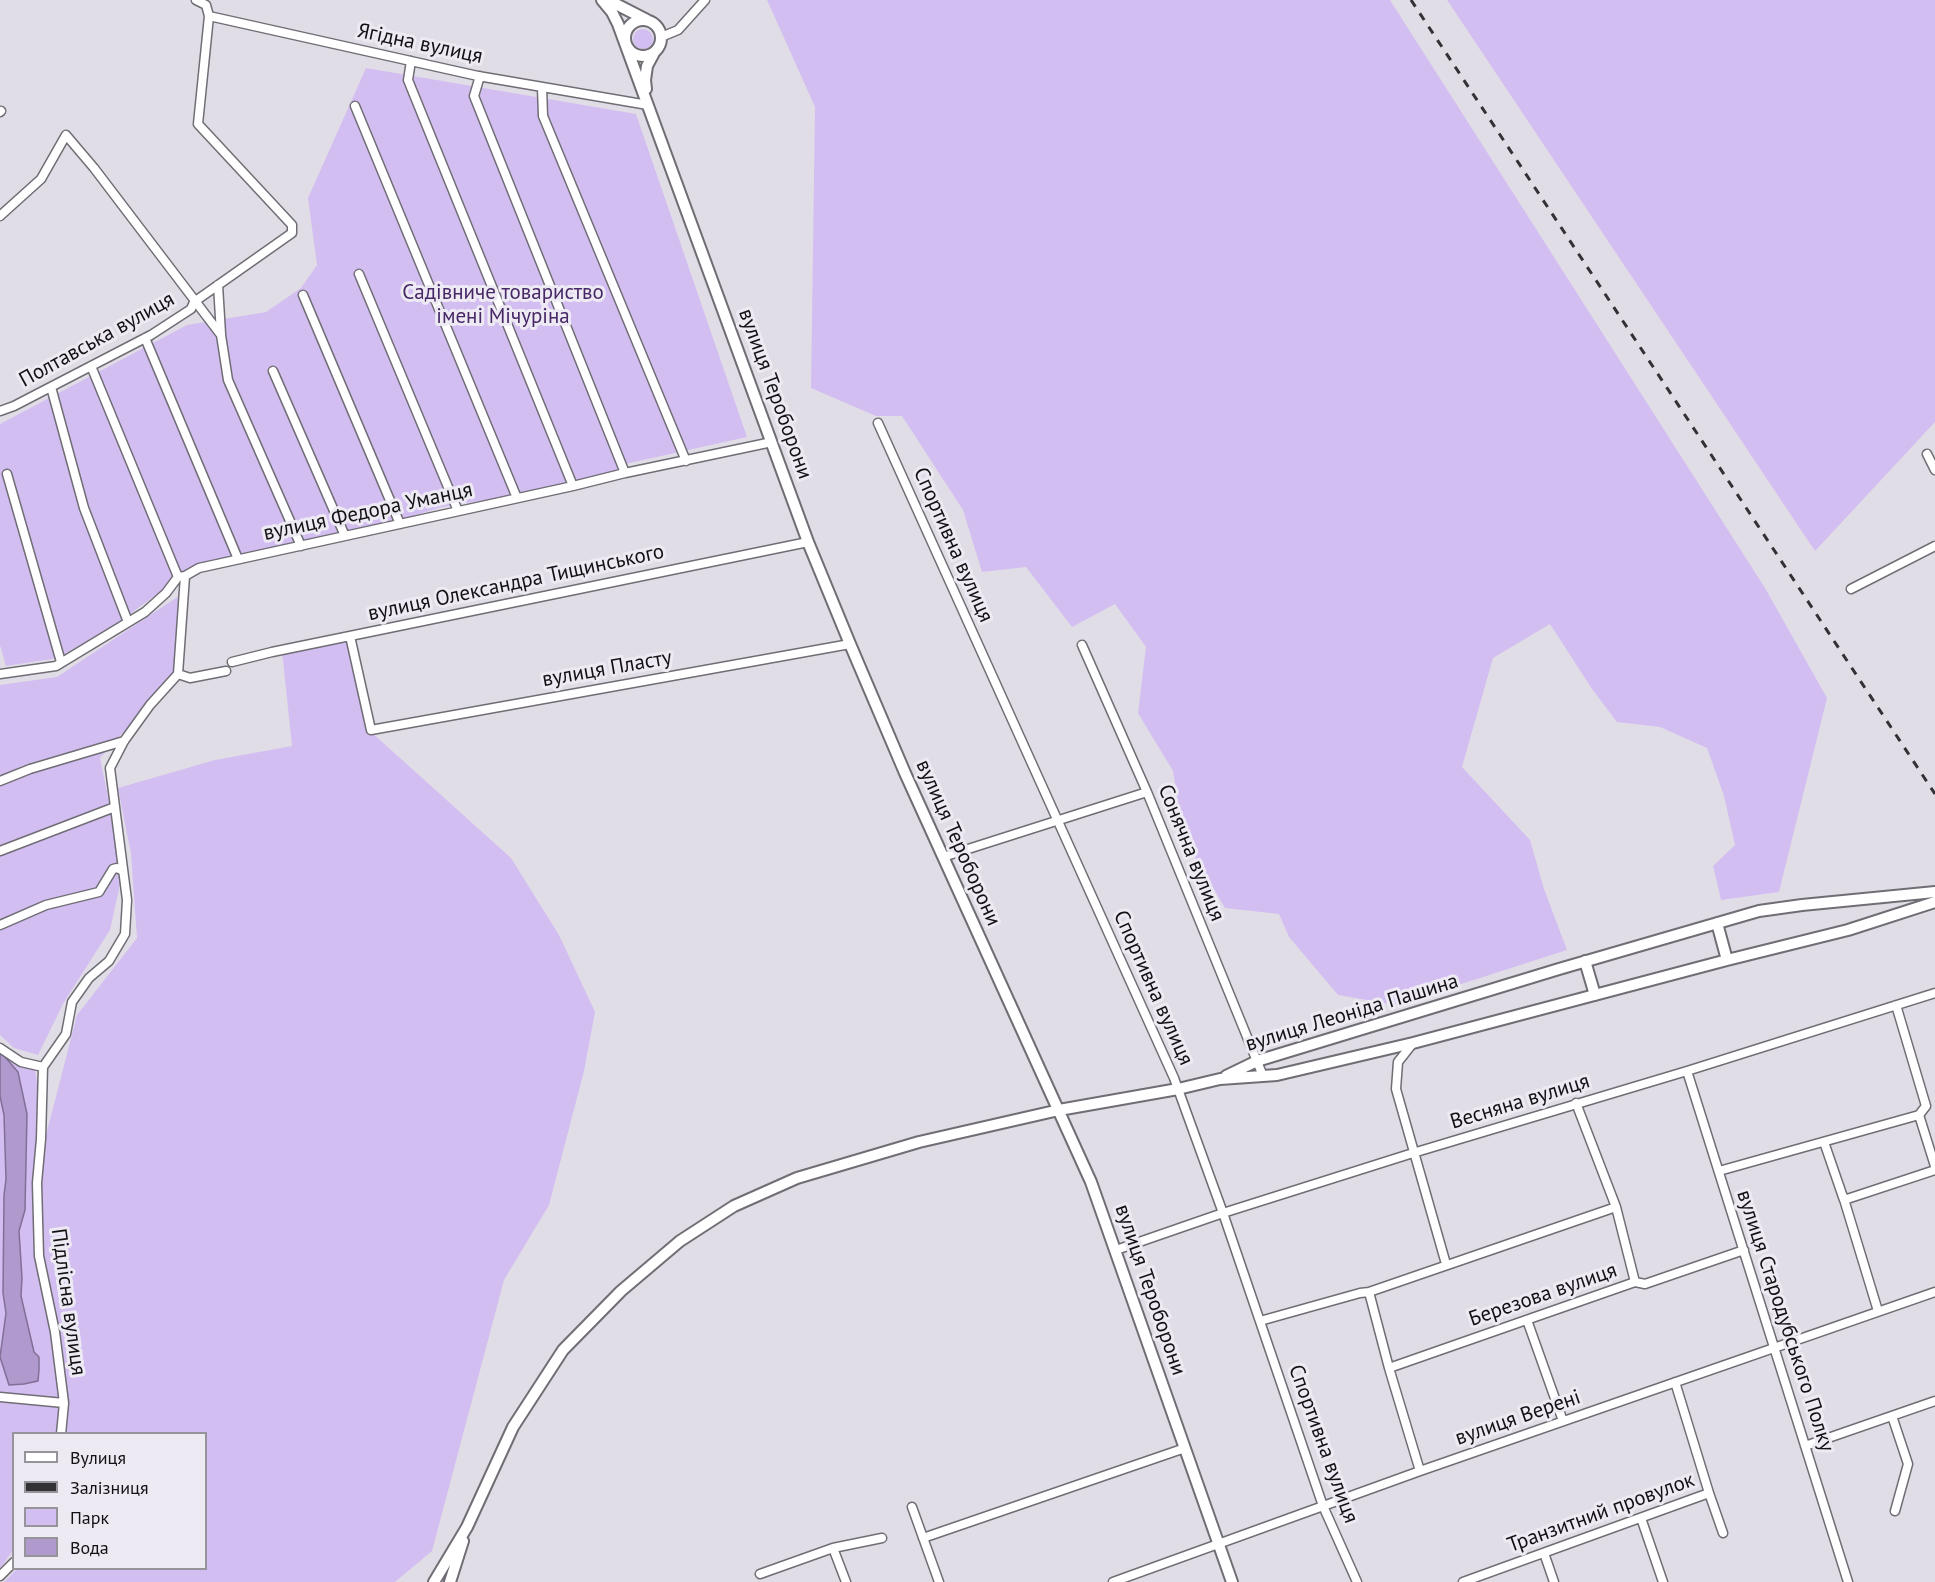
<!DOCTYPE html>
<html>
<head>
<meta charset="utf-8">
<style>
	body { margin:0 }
	#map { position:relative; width:1935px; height:1582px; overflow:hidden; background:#e1dde6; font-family:"PT Sans",sans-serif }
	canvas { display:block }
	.legend { position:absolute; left:12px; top:1432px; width:195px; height:138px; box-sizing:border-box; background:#eeeaf3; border:2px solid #96939a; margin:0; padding:8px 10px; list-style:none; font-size:18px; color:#121114 }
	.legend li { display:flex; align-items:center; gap:12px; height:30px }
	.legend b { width:30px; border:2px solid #96939a }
</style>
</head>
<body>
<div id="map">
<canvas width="1935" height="1582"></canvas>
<ul class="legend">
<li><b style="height:8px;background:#fff"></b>Вулиця</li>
<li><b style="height:8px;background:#323134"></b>Залізниця</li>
<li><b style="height:16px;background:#d3bef2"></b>Парк</li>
<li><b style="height:16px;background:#af99cd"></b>Вода</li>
</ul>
</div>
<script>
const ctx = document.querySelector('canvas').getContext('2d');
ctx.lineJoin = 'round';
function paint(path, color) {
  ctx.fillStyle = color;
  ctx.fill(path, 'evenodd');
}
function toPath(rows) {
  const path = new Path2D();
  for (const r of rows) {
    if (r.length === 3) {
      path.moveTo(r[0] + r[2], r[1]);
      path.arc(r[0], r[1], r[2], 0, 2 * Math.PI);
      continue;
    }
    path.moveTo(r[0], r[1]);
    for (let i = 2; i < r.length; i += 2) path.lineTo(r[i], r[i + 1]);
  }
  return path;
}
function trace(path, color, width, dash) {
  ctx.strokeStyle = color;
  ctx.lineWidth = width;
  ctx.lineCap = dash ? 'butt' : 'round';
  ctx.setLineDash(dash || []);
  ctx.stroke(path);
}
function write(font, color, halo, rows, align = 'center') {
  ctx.font = font + ' "PT Sans",sans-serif';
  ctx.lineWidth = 6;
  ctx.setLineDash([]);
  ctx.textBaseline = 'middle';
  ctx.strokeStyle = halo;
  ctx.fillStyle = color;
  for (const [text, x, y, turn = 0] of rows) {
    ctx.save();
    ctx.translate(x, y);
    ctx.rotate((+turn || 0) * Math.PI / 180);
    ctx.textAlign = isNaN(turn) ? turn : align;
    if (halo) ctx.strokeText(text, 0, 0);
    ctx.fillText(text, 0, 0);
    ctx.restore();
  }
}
paint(toPath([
	[767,0,1390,0,1765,588,1827,698,1779,892,1721,900,1713,866,1735,845,1724,796,1707,748,1660,727,1617,722,1592,689,1550,624,1493,658,1462,767,1530,840,1544,889,1567,950,1396,1005,1338,995,1289,937,1279,914,1225,908,1184,838,1173,771,1138,713,1146,647,1115,604,1072,627,1026,567,982,572,963,510,902,416,876,416,811,388,815,107],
	[1447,0,1935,0,1935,422,1815,551],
	[643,39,10],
	[366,68,636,114,747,437,625,464,619,473,596,476,524,494,442,507,374,528,200,563,116,624,58,658,6,666,0,645,0,424,187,325,266,312,301,288,317,265,308,198],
	[179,596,176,673,100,758,123,871,110,930,64,1002,38,1055,14,1048,0,1035,0,685,57,677],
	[349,638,370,731,511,858,559,935,595,1012,584,1071,549,1205,504,1280,432,1551,395,1582,4,1582,17,1569,206,1568,206,1434,14,1434,13,1550,0,1569,0,1058,35,1069,45,1139,77,1015,137,938,131,854,118,788,215,760,292,746,282,651]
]), '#d3bef2');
const water = toPath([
	[0,1051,18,1072,27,1114,25,1210,19,1231,22,1278,21,1296,34,1352,39,1357,39,1370,38,1381,24,1384,9,1385,0,1357,6,1313,3,1293,4,1195,6,1179,4,1115,0,1096,0,1051]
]);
paint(water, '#af99cd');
trace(water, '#807096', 1.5);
const street = toPath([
	[196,0,206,5,209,16,478,76,648,105],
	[661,37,678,30,705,0],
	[411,61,408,80,573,486],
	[480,76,474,96,625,473],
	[542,87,543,116,686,461],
	[355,106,517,498],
	[0,112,1,111],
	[0,216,41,179,66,135,94,168,221,335,228,380,301,546],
	[359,274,458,511],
	[218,285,221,334],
	[303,295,400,524],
	[145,338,238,559],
	[91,366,178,577],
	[273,371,345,536],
	[51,387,84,508,128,622],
	[0,411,14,406,151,335,191,309,194,302,292,233,292,225,198,124,209,16],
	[878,423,1174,1078,1223,1213,1323,1506,1357,1582],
	[1927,454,1935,470],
	[7,474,61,662],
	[1851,589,1935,546],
	[350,636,371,730,850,644],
	[1082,645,1147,792,1263,1076],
	[232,662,272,652,808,542],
	[0,674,56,666,145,612,166,593,178,577,185,576,199,568,573,486,625,473,772,442],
	[178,674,190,678,226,671],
	[0,781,30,769,124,741],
	[0,851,115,807],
	[943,857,1147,792],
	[0,925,46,905,99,892,113,869,117,868,123,871],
	[1896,1005,1926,1106,1919,1115],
	[1413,1043,1398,1062,1396,1089,1446,1264],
	[0,1048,21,1062,43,1067],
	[43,1067,66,1034,72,1002,89,978,109,961,125,934,127,900,110,768,124,741,150,705,178,674,185,576],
	[43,1067,41,1139,37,1183,39,1256,55,1332,64,1403,61,1434],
	[1687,1071,1848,1582],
	[1576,1103,1616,1207,1635,1282],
	[1824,1142,1844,1200,1935,1170],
	[1719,1171,1919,1115,1935,1166],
	[1843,1196,1878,1311],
	[1116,1250,1223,1213,1413,1153,1687,1071,1935,993],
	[1369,1292,1389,1368,1420,1471],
	[1527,1320,1563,1421],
	[1260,1321,1360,1293,1369,1292,1616,1207],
	[1389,1368,1635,1282,1645,1284,1744,1250],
	[0,1397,64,1403],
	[1892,1416,1908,1464,1895,1511],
	[1805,1446,1935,1401],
	[1709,1493,1723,1533],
	[912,1507,939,1582],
	[1641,1518,1663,1582],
	[923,1538,1185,1448],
	[833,1548,882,1538],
	[1544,1553,1554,1582],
	[760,1574,833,1548,846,1582],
	[0,1576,14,1562],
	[1113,1582,1420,1471,1935,1292],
	[1463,1582,1709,1493,1675,1382]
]);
const secondary = toPath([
	[602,0,612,12,618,24,808,542,850,644,905,773,1091,1182,1232,1582],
	[608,0,647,20],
	[643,38,18],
	[646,89,645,80,647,66,654,53],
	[1717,923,1727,960],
	[1585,961,1595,995],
	[1226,1076,1257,1061,1559,969,1759,911,1802,905,1935,892],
	[434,1582,467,1527,513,1427,563,1350,621,1291,680,1241,734,1206,797,1178,919,1142,1059,1110,1178,1089,1220,1079,1277,1075,1413,1043,1727,960,1848,930,1935,902],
	[450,1582,463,1541]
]);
trace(street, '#706d75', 11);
trace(secondary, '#706d75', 14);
trace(street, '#fff', 8);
trace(secondary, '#fff', 10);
trace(toPath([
	[1411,0,1935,794]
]), '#323134', 3, [8, 8]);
write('21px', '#121114', '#eeeaf3', [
	["Ягідна вулиця",420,44,12],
	["Полтавська вулиця",97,340,-29],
	["вулиця Тероборони",775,394,70],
	["вулиця Федора Уманця",368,512,-12],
	["Спортивна вулиця",953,545,66],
	["вулиця Олександра Тищинського",516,583,-12],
	["вулиця Пласту",607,669,-10],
	["вулиця Тероборони",958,843,66],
	["Сонячна вулиця",1191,853,68],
	["Спортивна вулиця",1153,988,66],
	["вулиця Леоніда Пашина",1352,1013,-17],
	["Весняна вулиця",1520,1102,-17],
	["вулиця Тероборони",1150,1290,71],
	["Березова вулиця",1543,1295,-19],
	["Підлісна вулиця",68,1302,82],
	["вулиця Стародубського Полку",1785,1321,72],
	["вулиця Верені",1518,1418,-19],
	["Спортивна вулиця",1323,1444,70],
	["Транзитний провулок",1601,1513,-20]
]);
write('21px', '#462866', '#eeeaf3', [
	["Садівниче товариство",503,293],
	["імені Мічуріна",503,317]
]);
</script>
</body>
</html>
